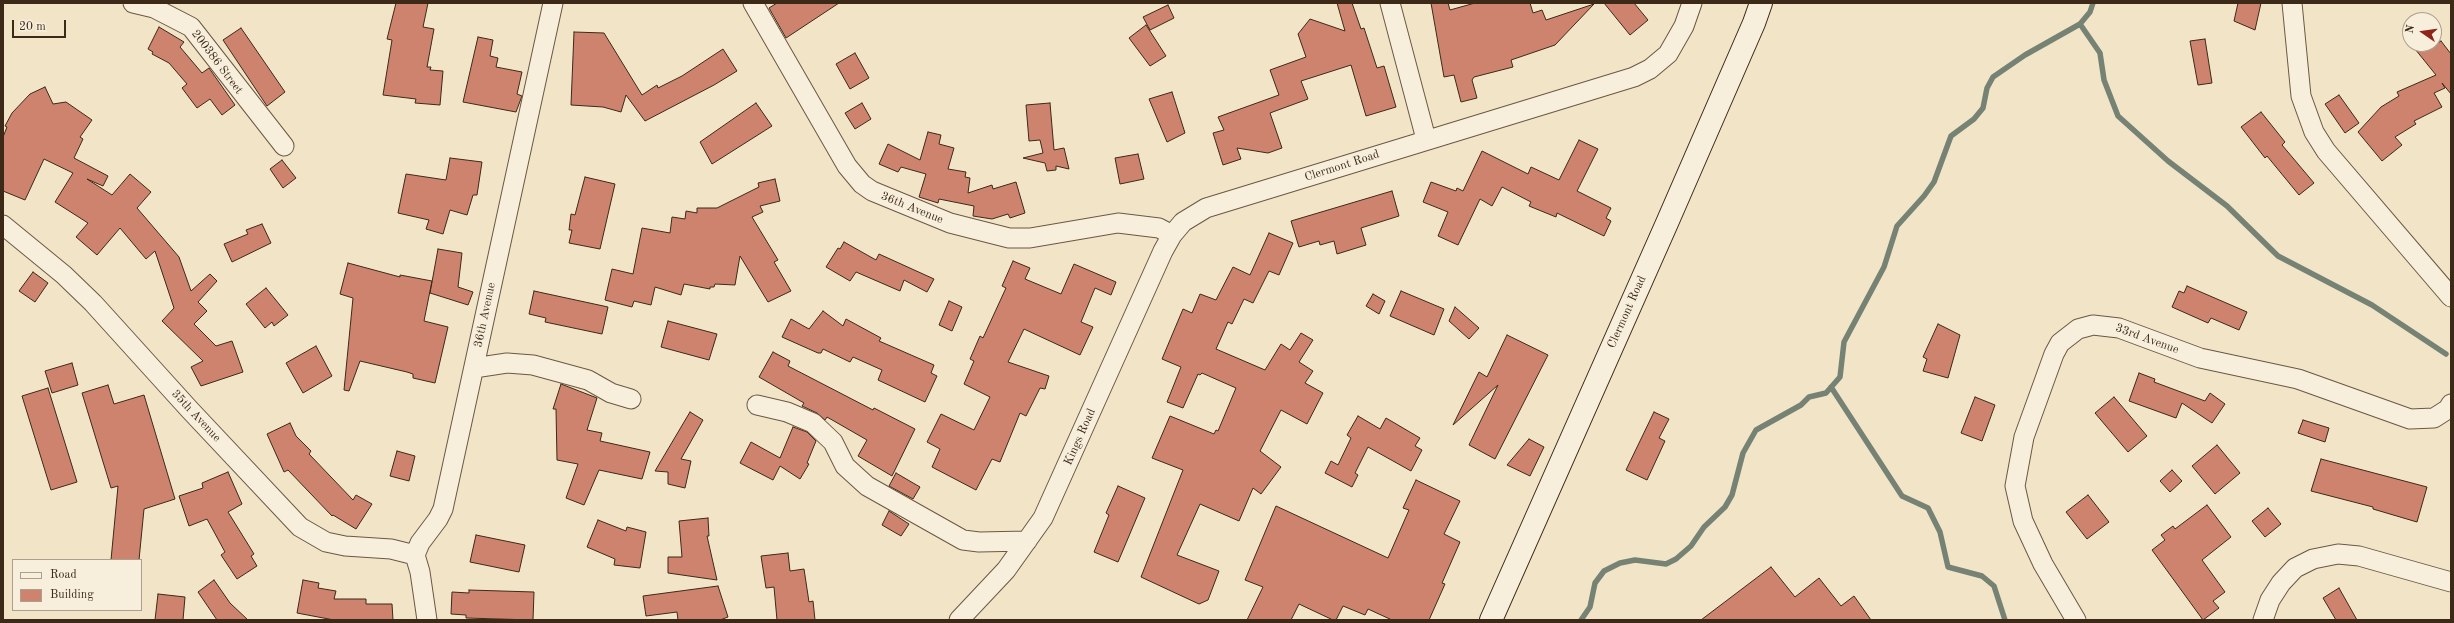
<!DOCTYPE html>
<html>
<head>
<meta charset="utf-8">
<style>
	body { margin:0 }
	#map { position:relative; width:2454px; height:623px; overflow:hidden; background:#f2e5c7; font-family:"Old Standard TT",serif }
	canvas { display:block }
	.frame { position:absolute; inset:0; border:4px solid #3c2918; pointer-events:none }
	.legend { position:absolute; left:12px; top:559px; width:130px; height:52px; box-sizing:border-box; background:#f7eedb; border:1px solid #ac9f8d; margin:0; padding:5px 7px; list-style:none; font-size:12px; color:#3c2918 }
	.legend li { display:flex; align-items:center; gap:8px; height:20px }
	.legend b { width:20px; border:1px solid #ac9f8d }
	.north { position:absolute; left:2402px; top:12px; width:40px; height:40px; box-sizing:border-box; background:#f7eedb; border:1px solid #ac9f8d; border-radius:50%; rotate:283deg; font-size:11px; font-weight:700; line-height:16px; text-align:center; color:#3c2918 }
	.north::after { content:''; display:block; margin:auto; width:14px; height:18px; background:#8f2418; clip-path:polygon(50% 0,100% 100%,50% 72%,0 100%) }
	.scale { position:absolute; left:12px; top:20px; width:54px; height:18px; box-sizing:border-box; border:2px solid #3c2918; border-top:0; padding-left:5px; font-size:12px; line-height:14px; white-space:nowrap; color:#3c2918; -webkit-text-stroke:3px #f7eedb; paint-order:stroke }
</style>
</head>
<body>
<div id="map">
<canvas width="2454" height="623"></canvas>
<div class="frame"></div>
<ul class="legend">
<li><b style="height:5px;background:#f7eedb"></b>Road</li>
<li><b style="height:11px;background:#ce836e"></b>Building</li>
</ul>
<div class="north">N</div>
<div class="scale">20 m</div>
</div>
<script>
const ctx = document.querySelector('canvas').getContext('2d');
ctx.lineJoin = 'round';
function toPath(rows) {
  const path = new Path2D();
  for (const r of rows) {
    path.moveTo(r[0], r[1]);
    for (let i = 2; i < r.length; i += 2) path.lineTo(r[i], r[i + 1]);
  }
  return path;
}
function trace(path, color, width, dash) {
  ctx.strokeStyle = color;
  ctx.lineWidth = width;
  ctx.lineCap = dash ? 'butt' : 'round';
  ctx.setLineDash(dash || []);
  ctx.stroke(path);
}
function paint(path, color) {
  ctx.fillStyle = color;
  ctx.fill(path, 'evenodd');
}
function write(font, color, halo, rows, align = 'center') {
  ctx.font = font + ' "Old Standard TT",serif';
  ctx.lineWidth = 3;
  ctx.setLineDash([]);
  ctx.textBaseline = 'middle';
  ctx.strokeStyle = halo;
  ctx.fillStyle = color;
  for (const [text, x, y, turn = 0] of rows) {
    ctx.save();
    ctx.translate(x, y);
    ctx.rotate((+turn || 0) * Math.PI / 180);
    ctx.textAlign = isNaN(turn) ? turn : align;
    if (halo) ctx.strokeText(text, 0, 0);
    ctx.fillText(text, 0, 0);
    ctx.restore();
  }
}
trace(toPath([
	[2080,24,2100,53,2104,80,2118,116,2168,161,2227,206,2278,256,2372,305,2446,354],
	[1831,387,1902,496,1928,508,1940,532,1948,567,1982,576,1994,586,2005,620],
	[1581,620,1590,607,1595,583,1604,571,1620,563,1635,560,1666,564,1676,559,1691,546,1704,527,1725,507,1732,495,1743,453,1756,430,1801,405,1809,397,1826,393,1840,377,1844,342,1884,267,1897,226,1924,196,1934,182,1951,136,1974,119,1983,108,1987,88,1993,77,2025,55,2080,24,2090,12,2093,3]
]), '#768374', 5.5);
const building = toPath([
	[396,3,428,3,423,27,434,29,427,67,431,67,430,70,443,71,440,105,415,103,416,99,383,95,392,40,387,39,396,3],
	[777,3,839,3,786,38,769,8,777,3],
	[1337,3,1352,3,1361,29,1364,28,1377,68,1384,66,1396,107,1366,116,1351,65,1301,81,1308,99,1270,113,1282,148,1268,153,1237,148,1241,159,1223,165,1213,133,1224,130,1218,117,1279,95,1270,70,1306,57,1298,34,1310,19,1345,31,1337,3],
	[1431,3,1448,3,1450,10,1475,3,1530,3,1533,13,1542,10,1546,20,1594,4,1555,45,1511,60,1513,67,1474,77,1472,80,1477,98,1461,102,1454,75,1444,77,1431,3],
	[1604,3,1634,3,1648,20,1630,35,1604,3],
	[2238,3,2261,3,2255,30,2234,21,2238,3],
	[1168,5,1174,18,1150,30,1143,17,1168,5],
	[1146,25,1166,56,1150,66,1129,38,1146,25],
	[159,27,184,42,180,47,202,73,209,68,235,105,222,115,210,99,197,108,182,88,187,84,169,63,152,54,153,52,148,49,159,27],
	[241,28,285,92,267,106,223,40,241,28],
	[574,32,604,33,642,95,657,85,658,88,682,76,723,49,737,71,714,85,645,121,626,95,621,112,603,107,571,105,574,32],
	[478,37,493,40,490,56,498,58,496,67,522,72,517,94,522,96,516,112,463,102,478,37],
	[2205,39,2212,83,2198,85,2190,41,2205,39],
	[2441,41,2451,54,2451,94,2442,83,2445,88,2434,93,2442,107,2414,121,2416,124,2395,137,2402,145,2382,161,2358,132,2381,107,2399,96,2397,92,2436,75,2411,44,2436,44,2441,41],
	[855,53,869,78,850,89,836,64,855,53],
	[45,87,53,104,66,102,92,120,80,137,83,139,74,158,108,176,103,186,87,179,112,195,130,174,151,192,137,208,179,257,191,291,210,274,217,281,198,302,207,311,194,324,216,346,232,341,243,372,201,386,191,367,203,361,162,321,174,308,155,251,146,259,120,228,97,255,76,237,88,223,55,202,73,173,44,159,25,200,3,191,3,137,7,127,5,126,12,113,30,94,45,87],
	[1172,92,1185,133,1167,142,1149,99,1172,92],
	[2339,95,2359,123,2345,133,2325,104,2339,95],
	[756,103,772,126,712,164,700,142,756,103],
	[862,103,871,119,855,129,845,113,862,103],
	[1050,103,1054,150,1064,148,1069,169,1056,166,1056,170,1047,171,1045,163,1023,158,1043,153,1040,140,1029,141,1026,105,1050,103],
	[2261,112,2285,142,2282,145,2314,183,2299,195,2267,156,2265,158,2241,127,2261,112],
	[928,132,941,135,939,144,954,148,948,169,966,172,965,177,970,178,968,193,992,185,993,189,1016,182,1025,213,1010,218,1008,214,992,219,973,216,974,206,939,199,938,203,919,197,926,174,901,167,898,172,879,164,888,144,920,160,928,132],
	[1579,140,1598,149,1577,191,1611,208,1606,218,1611,221,1604,236,1557,213,1556,217,1529,206,1531,202,1502,187,1492,206,1480,199,1458,245,1438,236,1448,212,1423,202,1431,182,1456,191,1457,188,1463,191,1482,151,1528,174,1531,167,1559,180,1579,140],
	[1138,154,1144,179,1120,184,1115,158,1138,154],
	[450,158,482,162,477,195,473,195,467,215,450,210,443,234,426,229,429,220,398,213,406,174,446,180,450,158],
	[282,160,296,178,283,188,270,169,282,160],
	[585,177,615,184,600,249,569,243,572,230,569,230,571,214,575,215,585,177],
	[775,179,780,201,760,206,763,212,752,217,778,260,774,262,791,291,768,302,740,256,735,285,715,284,714,287,710,287,710,289,684,284,681,295,655,287,651,305,634,301,632,307,605,300,612,269,633,274,642,228,670,233,672,217,685,219,686,211,697,213,697,208,717,208,759,187,758,183,775,179],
	[1392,191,1399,216,1361,228,1366,245,1337,254,1334,241,1320,245,1319,241,1299,247,1291,221,1392,191],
	[262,224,271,243,232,262,224,244,248,234,246,230,262,224],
	[1269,233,1293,243,1279,275,1269,271,1253,303,1244,299,1232,324,1228,322,1216,349,1265,370,1281,344,1290,350,1301,333,1313,340,1299,362,1313,371,1305,383,1323,393,1307,424,1281,410,1260,451,1281,467,1261,494,1253,488,1239,521,1200,504,1177,555,1219,571,1208,600,1199,604,1141,577,1183,470,1152,458,1170,416,1214,434,1216,430,1218,431,1236,388,1202,373,1200,375,1198,374,1183,408,1167,402,1181,367,1162,359,1183,309,1192,313,1200,294,1216,300,1233,267,1250,275,1269,233],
	[844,242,876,260,879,254,934,279,927,292,904,280,900,291,856,272,850,281,826,267,838,248,840,249,844,242],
	[438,249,462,253,458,287,473,292,468,305,430,293,438,249],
	[1013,261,1030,268,1025,279,1061,294,1074,264,1116,282,1111,295,1095,288,1081,322,1093,327,1080,355,1024,329,1008,362,1049,376,1045,389,1040,388,1026,416,1020,413,1000,462,992,459,976,490,932,467,940,449,927,442,941,414,974,430,990,397,964,384,974,361,970,359,980,336,983,338,1006,288,1002,286,1013,261],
	[348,263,400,277,400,275,432,281,424,321,448,327,435,383,413,378,413,374,407,372,360,361,349,391,344,390,353,298,340,294,348,263],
	[33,272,48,283,35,302,19,291,33,272],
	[2187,286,2247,312,2239,330,2211,318,2208,323,2172,307,2179,291,2184,293,2187,286],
	[266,288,288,315,274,326,272,322,265,328,246,304,266,288],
	[534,291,608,307,602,334,545,322,546,318,529,314,534,291],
	[1401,291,1444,309,1434,335,1390,316,1401,291],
	[1373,294,1385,301,1379,314,1366,306,1373,294],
	[949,301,962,307,952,331,939,325,949,301],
	[1455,307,1479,328,1469,339,1449,321,1455,307],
	[823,311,843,326,846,319,881,338,879,341,934,365,931,373,937,376,925,402,878,380,882,370,853,357,850,362,823,349,821,353,818,353,782,337,791,319,809,329,823,311],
	[668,321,717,334,709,360,661,347,668,321],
	[1938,324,1960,335,1948,378,1923,371,1927,359,1923,357,1938,324],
	[1507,335,1548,355,1495,459,1469,445,1498,385,1453,425,1479,372,1487,377,1507,335],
	[316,346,332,376,303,393,286,363,316,346],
	[773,352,790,361,788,366,873,410,874,408,915,429,892,476,858,456,867,440,827,417,825,420,817,413,802,406,804,403,759,377,773,352],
	[72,363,78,385,52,393,45,371,72,363],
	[2139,373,2155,379,2154,382,2205,401,2210,393,2225,404,2212,423,2182,403,2176,418,2129,401,2139,373],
	[561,384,597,398,587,430,602,433,600,441,650,452,642,479,599,470,584,505,566,498,578,464,557,460,556,409,553,409,561,384],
	[108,385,114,404,144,395,175,499,144,509,139,560,111,560,118,486,111,488,82,393,108,385],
	[48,388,77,482,51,490,22,396,48,388],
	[1975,397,1995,405,1982,441,1961,433,1975,397],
	[2114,397,2147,436,2128,452,2095,413,2114,397],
	[690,412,703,420,681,459,691,461,685,488,668,484,668,472,655,471,690,412],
	[1654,412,1669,419,1659,438,1665,441,1647,480,1626,470,1654,412],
	[1358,416,1380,429,1386,418,1420,438,1415,446,1422,450,1411,471,1368,447,1355,473,1358,475,1352,487,1325,473,1331,461,1338,465,1351,438,1347,435,1358,416],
	[2303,420,2329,428,2325,442,2298,433,2303,420],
	[290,423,296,436,311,451,309,454,353,500,356,495,372,504,356,529,333,515,332,516,288,470,284,472,267,434,290,423],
	[793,427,807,432,816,441,807,463,809,464,800,479,780,466,773,480,740,463,751,442,780,458,793,427],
	[1529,439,1544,447,1530,476,1507,465,1529,439],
	[2217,445,2240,473,2215,494,2192,466,2217,445],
	[397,451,415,456,409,481,390,476,397,451],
	[2321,459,2427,487,2417,522,2373,509,2373,507,2311,491,2321,459],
	[2172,470,2182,481,2170,492,2160,481,2172,470],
	[228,472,242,504,228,512,254,554,251,556,257,566,237,579,221,555,225,552,207,519,189,526,179,496,203,488,202,483,228,472],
	[896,473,920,487,913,499,889,486,896,473],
	[1416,480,1460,501,1444,534,1460,542,1442,583,1445,584,1429,620,1392,620,1368,609,1365,615,1343,606,1336,620,1333,620,1299,604,1291,620,1247,620,1263,587,1245,580,1276,506,1388,558,1409,510,1403,508,1416,480],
	[1118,486,1145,498,1118,562,1094,552,1109,515,1106,513,1118,486],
	[2088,495,2109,522,2087,539,2066,512,2088,495],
	[2207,505,2231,537,2202,560,2225,592,2213,601,2219,608,2203,620,2152,550,2165,540,2161,535,2173,526,2175,529,2207,505],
	[2268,508,2281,524,2265,537,2252,521,2268,508],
	[889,511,909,524,901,536,882,525,889,511],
	[708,518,709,536,707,536,717,580,668,573,668,557,682,557,679,521,708,518],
	[598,520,626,531,627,527,646,532,640,568,614,565,615,559,587,547,598,520],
	[476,535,525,545,519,572,470,562,476,535],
	[788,553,790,571,804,569,809,602,813,601,815,620,777,620,774,587,766,588,761,556,788,553],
	[1771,567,1795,597,1819,578,1841,606,1854,596,1871,620,1701,620,1771,567],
	[214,580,230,603,248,620,217,620,198,592,214,580],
	[303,580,319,583,318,588,336,591,334,599,366,599,366,604,392,604,393,620,334,620,297,613,303,580],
	[718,586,728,617,720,620,678,620,677,612,646,616,643,596,718,586],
	[2339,588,2357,620,2336,620,2323,598,2339,588],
	[469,590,534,592,533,620,466,618,466,615,451,614,452,592,469,593,469,590],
	[158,594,185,597,183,620,155,620,158,594]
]);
paint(building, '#ce836e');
trace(building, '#3c2918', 1);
const street = toPath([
	[133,3,154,8,191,27,284,146],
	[753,3,847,166,862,184,872,191,950,223,1009,238,1030,238,1118,223,1159,228,1172,235],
	[1390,3,1426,139],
	[2292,3,2301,96,2314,132,2326,151,2451,297],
	[3,225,64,275,93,303,189,409,300,527,326,542,345,546,391,549,415,555],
	[474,368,507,363,533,365,588,380,611,393,631,399],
	[757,405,787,412,813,423,833,442,845,466,867,486,963,540,979,542,1027,541],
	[427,620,420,572,415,555,420,543,438,519,443,509,553,3],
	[959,620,1006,570,1043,518,1163,251,1172,235,1183,222,1206,208,1634,77,1650,69,1668,54,1684,26,1692,3],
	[2076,620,2043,564,2023,521,2015,486,2024,437,2054,354,2060,343,2078,329,2093,325,2119,328,2200,358,2298,379,2410,419,2434,418,2448,409,2451,404],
	[2263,620,2270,600,2281,583,2295,568,2313,559,2338,554,2359,556,2451,582]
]);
const secondary = toPath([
	[1491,620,1667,223,1754,23,1761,3]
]);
trace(street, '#6a5844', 21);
trace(secondary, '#3c2918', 24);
trace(street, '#f7eedb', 19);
trace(secondary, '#f7eedb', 22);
write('12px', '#3c2918', '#f7eedb', [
	["200386 Street",217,62,53],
	["Clermont Road",1342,166,-18],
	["36th Avenue",912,208,22],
	["Clermont Road",1627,312,-66],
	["36th Avenue",485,315,-78],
	["33rd Avenue",2147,339,20],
	["35th Avenue",196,416,47],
	["Kings Road",1080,437,-66]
]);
</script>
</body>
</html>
